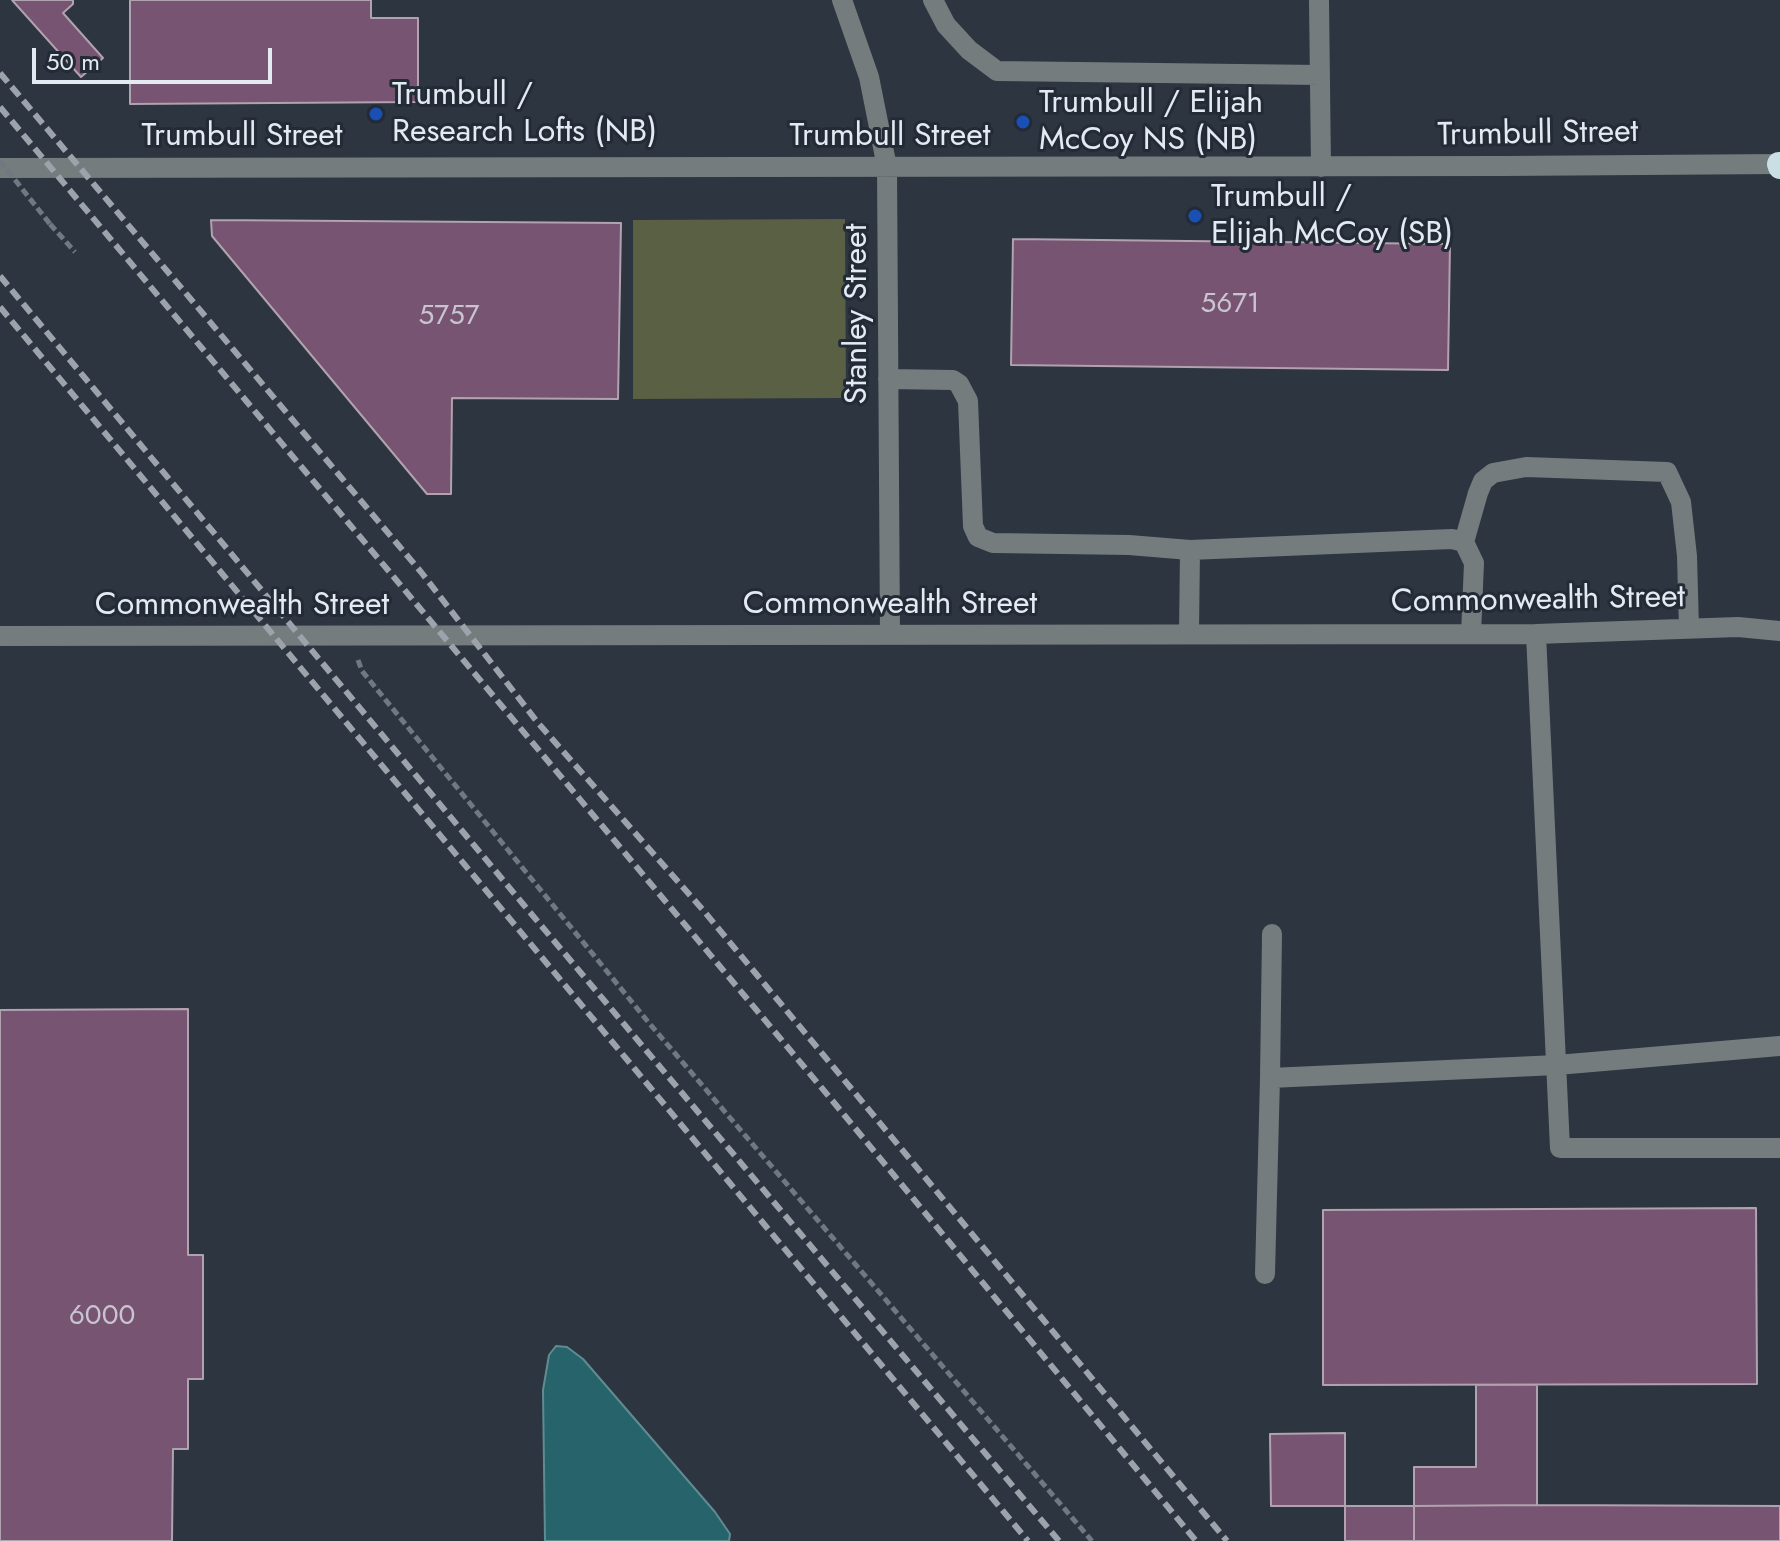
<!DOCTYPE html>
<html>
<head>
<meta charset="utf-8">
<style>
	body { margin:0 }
	#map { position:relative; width:1780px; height:1541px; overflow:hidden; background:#2c3540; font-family:Jost,sans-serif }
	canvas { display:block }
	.scale { position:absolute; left:32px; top:48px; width:240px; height:36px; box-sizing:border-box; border:4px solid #e4eaf1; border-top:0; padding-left:10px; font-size:24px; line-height:28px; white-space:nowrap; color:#e4eaf1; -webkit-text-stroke:6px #222b36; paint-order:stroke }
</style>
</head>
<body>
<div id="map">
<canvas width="1780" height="1541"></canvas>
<div class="scale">50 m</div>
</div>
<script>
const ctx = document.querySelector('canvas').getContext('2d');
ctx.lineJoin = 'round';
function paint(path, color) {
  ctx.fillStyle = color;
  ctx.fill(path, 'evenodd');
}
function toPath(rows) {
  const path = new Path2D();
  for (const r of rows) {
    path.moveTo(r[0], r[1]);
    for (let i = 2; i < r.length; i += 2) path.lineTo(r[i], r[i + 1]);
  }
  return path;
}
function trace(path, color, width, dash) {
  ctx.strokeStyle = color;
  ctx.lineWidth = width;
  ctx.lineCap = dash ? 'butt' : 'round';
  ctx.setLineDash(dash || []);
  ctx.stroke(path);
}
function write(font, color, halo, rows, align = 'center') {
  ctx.font = font + ' Jost,sans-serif';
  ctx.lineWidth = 6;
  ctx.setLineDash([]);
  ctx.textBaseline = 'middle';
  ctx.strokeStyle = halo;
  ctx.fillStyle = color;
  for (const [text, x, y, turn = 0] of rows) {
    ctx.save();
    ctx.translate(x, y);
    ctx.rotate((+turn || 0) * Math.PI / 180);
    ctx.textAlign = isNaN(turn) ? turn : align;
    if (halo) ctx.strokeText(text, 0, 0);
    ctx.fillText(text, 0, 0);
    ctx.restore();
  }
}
paint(toPath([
	[845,219,846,398,633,399,633,220]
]), '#5a6044');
const water = toPath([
	[556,1346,567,1347,583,1359,715,1512,730,1534,729,1541,545,1541,543,1390,549,1355,556,1346]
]);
paint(water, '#26636a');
trace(water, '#5f8c92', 2);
const building = toPath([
	[12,0,73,0,73,4,63,13,103,58,81,77,12,0],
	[130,0,371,0,371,18,418,18,418,102,130,104,130,0],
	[211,220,621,223,618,399,452,398,451,494,427,494,212,236,211,220],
	[1013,239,1450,244,1448,370,1011,365,1013,239],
	[188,1009,188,1255,203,1255,203,1379,188,1379,188,1449,173,1449,172,1541,0,1541,0,1010,188,1009],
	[1756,1208,1757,1384,1323,1385,1323,1210,1756,1208],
	[1476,1385,1537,1385,1537,1505,1414,1506,1414,1467,1476,1467,1476,1385],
	[1345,1433,1345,1506,1271,1506,1270,1434,1345,1433],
	[1537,1505,1780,1506,1780,1541,1414,1541,1414,1506,1537,1505],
	[1345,1506,1414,1506,1414,1541,1345,1541,1345,1506]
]);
paint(building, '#775472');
trace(building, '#b0a2ae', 2);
trace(toPath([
	[50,224,75,252],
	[358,660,362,671,649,1023,1092,1541]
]), '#707881', 5, [8, 4]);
trace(toPath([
	[842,0,869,77,887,167,890,635],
	[933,0,946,25,969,50,997,71,1320,75],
	[1319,0,1321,167],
	[0,168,1504,166,1780,164],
	[888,379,953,380,959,384,968,401,973,526,978,537,993,543,1129,545,1190,550],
	[1464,542,1478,493,1483,481,1493,473,1526,467,1667,472,1681,502,1687,556,1689,628],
	[1189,634,1190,550,1452,539,1464,542,1474,563,1471,634],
	[1536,634,1560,1148,1780,1148],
	[0,636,1536,634,1738,627,1780,631],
	[1270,1078,1272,934],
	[1265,1274,1270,1078,1557,1065,1780,1046]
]), '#747c7e', 20);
trace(toPath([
	[1779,164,1780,167]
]), '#cadfe4', 24);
trace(toPath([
	[0,73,421,572,538,723,703,910,1227,1541],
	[0,107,831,1099,1196,1541],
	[0,276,523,904,1059,1541],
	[0,307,1028,1541]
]), '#9ca3ab', 6, [12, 6]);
trace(toPath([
	[0,161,50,224]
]), '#707881', 5, [8, 4]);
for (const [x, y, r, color] of [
	[376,114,8,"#1a4fb4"],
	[1023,122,8,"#1a4fb4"],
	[1195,216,8,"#1a4fb4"]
]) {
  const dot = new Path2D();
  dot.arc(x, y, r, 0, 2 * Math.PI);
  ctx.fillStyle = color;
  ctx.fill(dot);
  trace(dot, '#222b36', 3);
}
write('28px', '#c9c4d1', null, [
	["5671",1230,305],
	["5757",449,317],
	["6000",102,1317]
]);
write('32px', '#e4eaf1', '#222b36', [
	["Trumbull /",392,96],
	["Research Lofts (NB)",392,133],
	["Trumbull / Elijah",1039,104],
	["McCoy NS (NB)",1039,141],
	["Trumbull /",1211,198],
	["Elijah McCoy (SB)",1211,235]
], 'left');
write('32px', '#e4eaf1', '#222b36', [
	["Trumbull Street",1538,135,-1],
	["Trumbull Street",242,137],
	["Trumbull Street",890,137],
	["Stanley Street",858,314,-90],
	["Commonwealth Street",1538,601,-1],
	["Commonwealth Street",890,605],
	["Commonwealth Street",242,606]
]);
</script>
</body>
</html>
